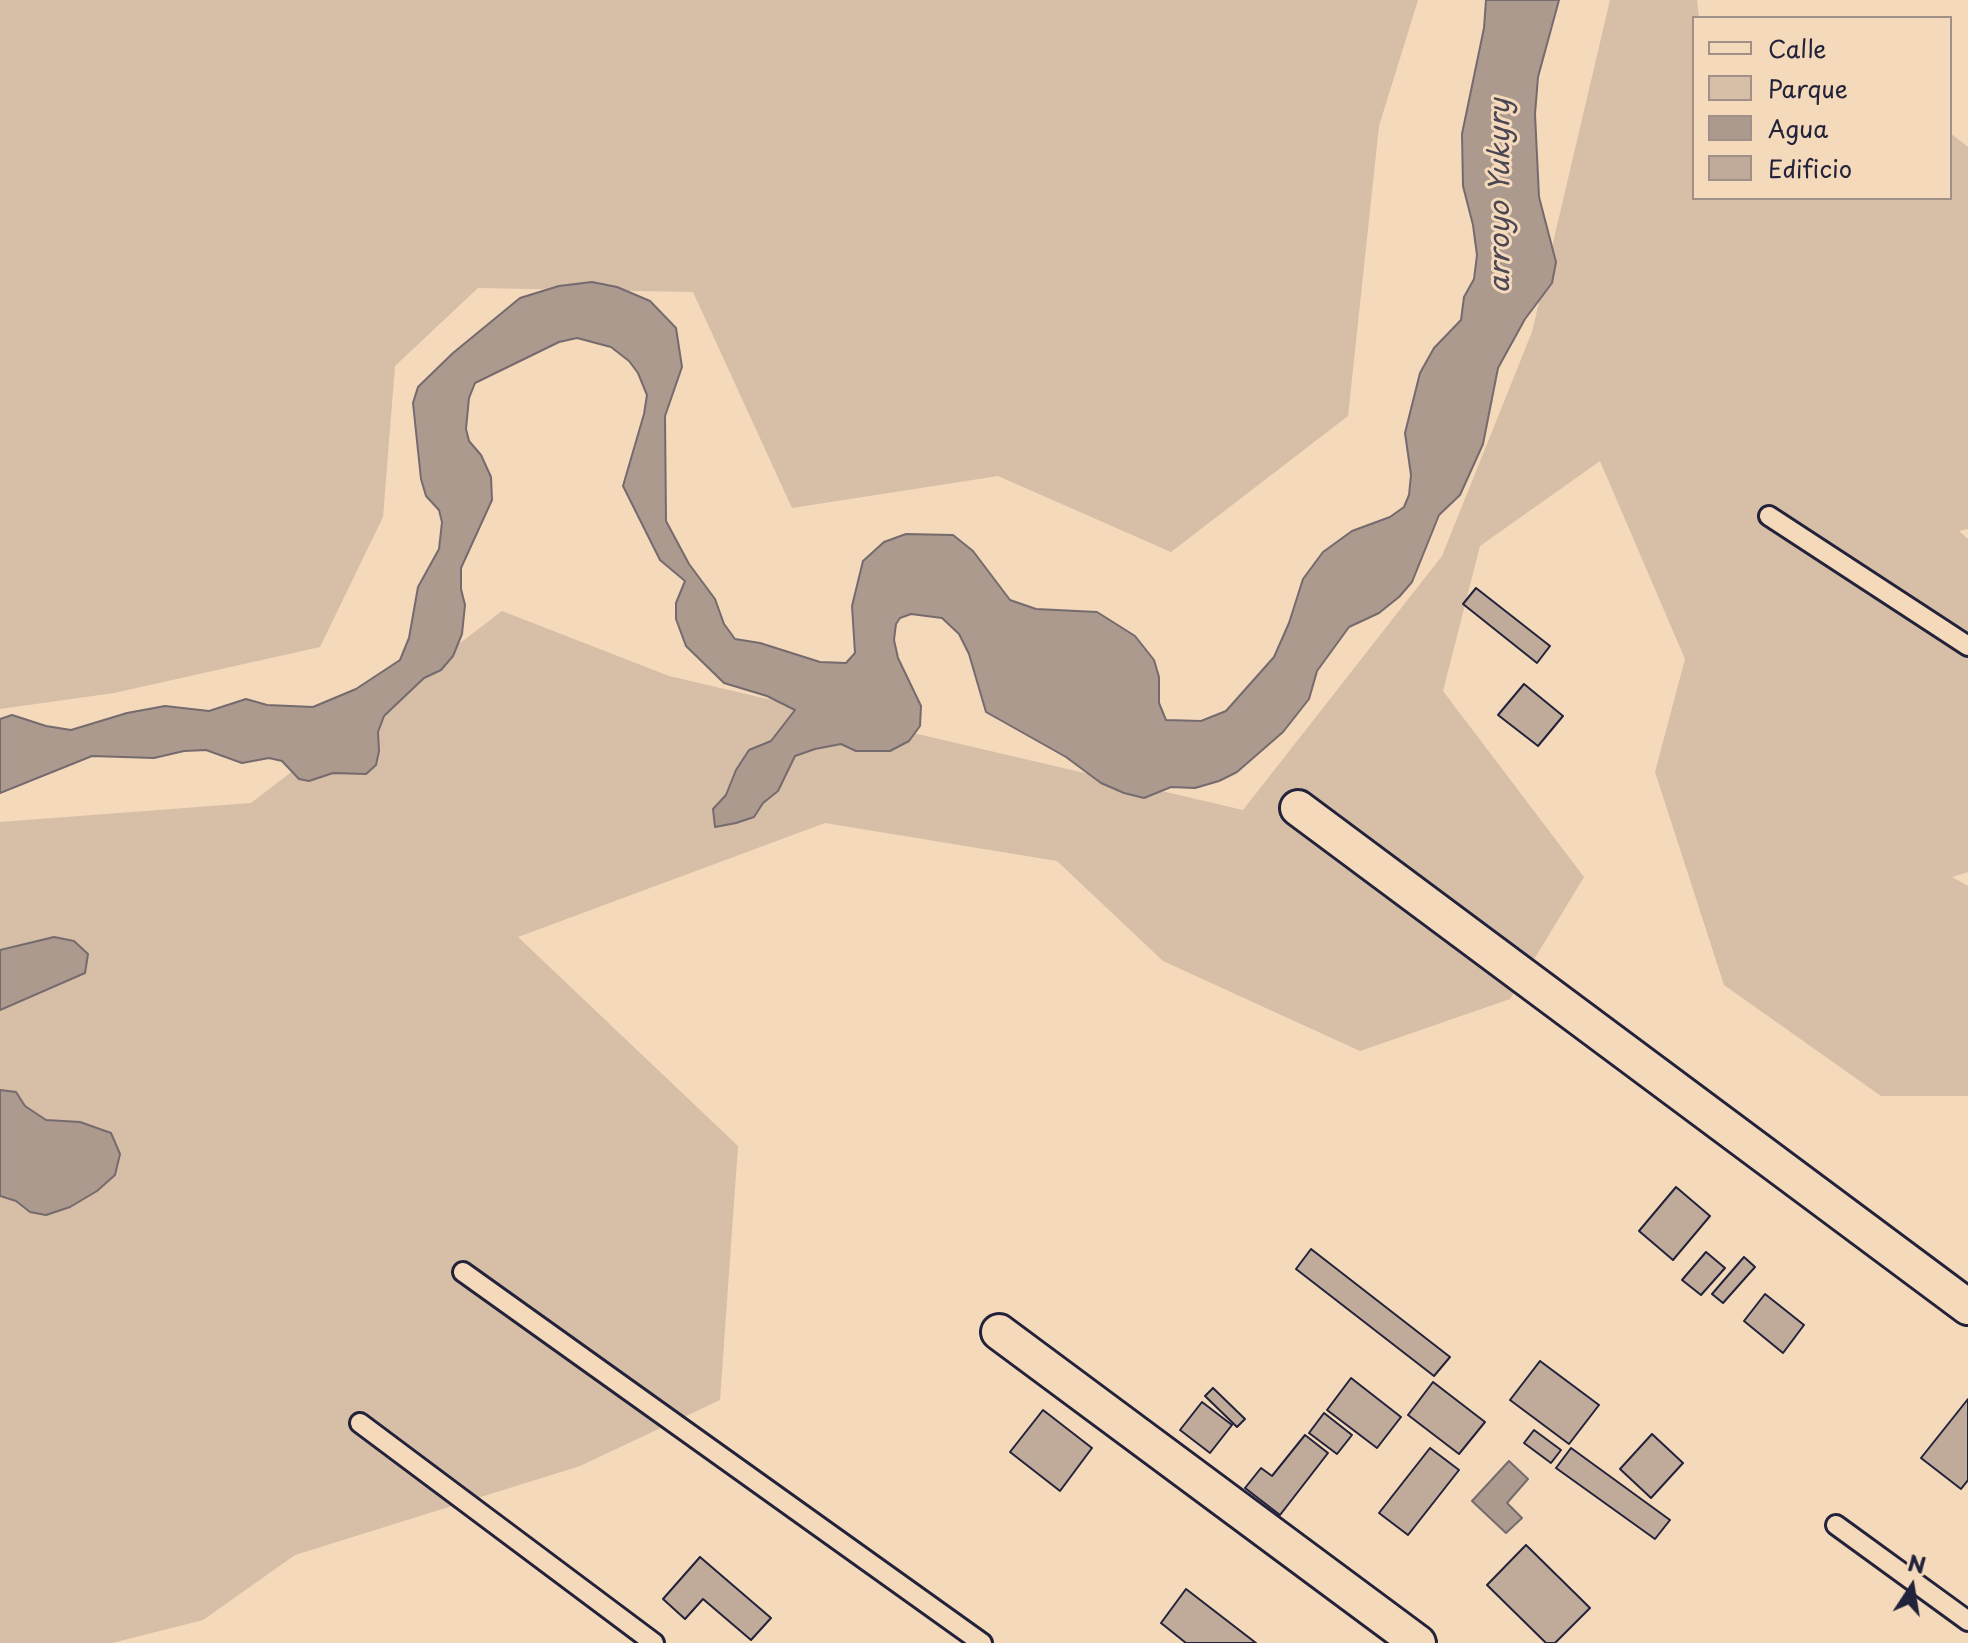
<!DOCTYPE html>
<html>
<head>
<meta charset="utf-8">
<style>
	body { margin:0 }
	#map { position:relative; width:1968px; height:1643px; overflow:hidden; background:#f4d9ba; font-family:"Playpen Sans",sans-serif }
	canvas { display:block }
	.legend { position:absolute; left:1692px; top:16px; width:260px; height:184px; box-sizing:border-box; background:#f4d9ba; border:2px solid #a09087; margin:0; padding:10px 14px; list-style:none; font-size:24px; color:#22223b }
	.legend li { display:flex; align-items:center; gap:16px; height:40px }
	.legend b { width:40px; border:2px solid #a09087 }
	.north { position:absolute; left:1872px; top:1547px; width:80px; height:80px; -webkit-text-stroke:6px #f4d9ba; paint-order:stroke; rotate:12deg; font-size:22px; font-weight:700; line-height:32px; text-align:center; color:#22223b }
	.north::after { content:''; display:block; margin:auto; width:28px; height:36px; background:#22223b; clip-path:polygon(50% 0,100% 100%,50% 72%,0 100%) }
</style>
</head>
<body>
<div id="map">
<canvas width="1968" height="1643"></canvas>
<ul class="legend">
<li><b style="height:10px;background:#f4d9ba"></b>Calle</li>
<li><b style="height:22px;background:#d6bea7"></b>Parque</li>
<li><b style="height:22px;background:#ac9a8f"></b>Agua</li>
<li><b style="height:22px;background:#c0ab9b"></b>Edificio</li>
</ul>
<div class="north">N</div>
</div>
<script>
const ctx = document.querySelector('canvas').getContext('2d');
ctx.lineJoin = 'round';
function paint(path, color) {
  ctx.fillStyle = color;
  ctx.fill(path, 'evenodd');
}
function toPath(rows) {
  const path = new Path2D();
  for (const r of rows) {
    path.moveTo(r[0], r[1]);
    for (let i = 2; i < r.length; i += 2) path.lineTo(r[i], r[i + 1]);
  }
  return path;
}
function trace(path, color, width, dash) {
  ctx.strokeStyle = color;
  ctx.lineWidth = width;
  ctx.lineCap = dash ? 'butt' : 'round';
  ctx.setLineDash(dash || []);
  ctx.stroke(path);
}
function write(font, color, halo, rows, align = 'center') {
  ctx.font = font + ' "Playpen Sans",sans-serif';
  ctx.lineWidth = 6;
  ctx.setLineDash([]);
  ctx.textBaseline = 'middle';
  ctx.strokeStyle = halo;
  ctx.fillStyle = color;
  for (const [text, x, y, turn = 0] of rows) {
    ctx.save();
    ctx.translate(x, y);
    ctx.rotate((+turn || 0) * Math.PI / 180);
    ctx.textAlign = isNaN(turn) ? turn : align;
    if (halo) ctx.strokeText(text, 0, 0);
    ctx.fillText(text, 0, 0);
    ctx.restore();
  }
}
paint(toPath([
	[0,0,1418,0,1379,126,1348,416,1171,552,998,476,792,508,693,292,478,288,395,366,383,517,320,647,114,693,0,709],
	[1610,0,1697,0,1699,18,1694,18,1694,198,1950,198,1950,133,1968,147,1968,529,1959,531,1968,539,1968,872,1952,877,1968,886,1968,1096,1881,1096,1724,985,1655,772,1685,659,1600,461,1480,546,1443,691,1584,877,1510,999,1360,1051,1163,961,1057,861,825,823,518,937,738,1146,720,1400,580,1466,295,1555,203,1620,112,1643,0,1643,0,822,251,803,502,611,669,676,1243,810,1442,556,1532,332]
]), '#d6bea7');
const water = toPath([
	[1486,0,1559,0,1538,77,1535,114,1539,197,1556,262,1552,283,1525,319,1498,368,1483,444,1460,495,1439,515,1412,582,1399,597,1379,613,1349,627,1317,671,1309,699,1283,732,1237,772,1219,781,1195,788,1171,787,1144,798,1124,793,1101,783,1066,757,986,712,969,654,959,634,942,618,911,614,900,618,896,624,894,640,898,658,921,706,920,726,909,741,890,751,856,751,841,744,815,749,795,756,778,791,763,803,754,817,736,823,715,827,713,809,726,795,736,770,749,750,771,741,795,710,767,696,724,683,686,646,676,619,676,603,685,581,660,560,623,486,644,414,647,395,638,373,629,361,611,347,577,338,559,342,475,383,469,398,466,429,469,441,481,455,491,477,492,500,461,568,461,589,465,605,462,634,453,656,441,670,424,678,384,716,378,732,379,751,376,765,366,774,333,773,309,781,299,779,282,761,269,758,242,763,206,750,184,751,154,758,92,756,0,793,0,719,12,715,46,726,71,730,127,713,165,706,209,711,246,699,267,705,313,707,356,689,400,660,409,638,418,587,439,549,442,522,439,510,426,496,421,479,413,403,418,387,453,353,520,298,559,286,592,282,617,287,650,301,676,328,682,367,665,416,666,521,689,564,715,599,724,624,735,639,760,643,820,662,846,663,855,653,852,606,863,561,884,542,906,534,953,535,973,551,1010,600,1036,609,1097,612,1135,636,1154,660,1159,677,1159,703,1166,720,1201,721,1226,711,1274,657,1289,623,1303,579,1323,552,1352,531,1390,517,1404,507,1409,495,1411,475,1405,433,1420,373,1434,348,1461,320,1464,297,1474,279,1477,255,1473,225,1463,186,1462,134,1484,28,1486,0],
	[54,937,74,941,88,954,85,973,0,1010,0,950,54,937],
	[0,1090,16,1092,25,1106,46,1120,80,1122,111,1133,120,1154,115,1175,97,1191,70,1207,46,1215,30,1212,16,1201,0,1196,0,1090],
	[1509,1461,1528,1479,1507,1503,1522,1518,1506,1533,1472,1501,1509,1461]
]);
paint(water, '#ac9a8f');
trace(water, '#756a6d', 2);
const building = toPath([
	[1476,588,1550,646,1537,663,1463,604,1476,588],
	[1524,684,1563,716,1538,746,1498,715,1524,684],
	[1676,1187,1710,1216,1673,1260,1639,1231,1676,1187],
	[1311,1249,1450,1357,1434,1376,1296,1269,1311,1249],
	[1706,1252,1725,1268,1701,1295,1682,1280,1706,1252],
	[1744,1257,1755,1267,1723,1303,1712,1294,1744,1257],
	[1765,1294,1804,1325,1783,1353,1744,1321,1765,1294],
	[1540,1361,1599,1405,1569,1444,1510,1400,1540,1361],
	[1351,1378,1401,1417,1377,1448,1327,1410,1351,1378],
	[1433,1382,1485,1422,1459,1454,1408,1415,1433,1382],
	[1213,1388,1245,1419,1237,1427,1205,1396,1213,1388],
	[1968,1399,1968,1480,1961,1489,1921,1458,1968,1399],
	[1202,1402,1232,1425,1210,1453,1180,1430,1202,1402],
	[1043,1410,1092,1448,1060,1491,1010,1452,1043,1410],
	[1324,1413,1352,1435,1337,1454,1309,1433,1324,1413],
	[1534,1430,1561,1450,1551,1463,1524,1443,1534,1430],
	[1652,1434,1683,1463,1651,1498,1620,1469,1652,1434],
	[1305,1435,1328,1453,1280,1515,1245,1488,1261,1468,1272,1476,1305,1435],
	[1430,1448,1459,1470,1408,1535,1379,1513,1430,1448],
	[1571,1448,1670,1520,1655,1539,1556,1468,1571,1448],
	[1526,1545,1590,1608,1555,1643,1546,1643,1487,1585,1526,1545],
	[700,1557,771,1618,751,1640,703,1599,685,1619,663,1599,700,1557],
	[1186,1589,1256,1643,1186,1643,1161,1623,1186,1589]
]);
paint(building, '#c0ab9b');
trace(building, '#22223b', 2);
const service = toPath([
	[1769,516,1968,646],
	[463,1272,982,1643],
	[360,1423,654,1643],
	[1836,1525,1968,1621]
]);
const minor = toPath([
	[1298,808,1968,1307],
	[999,1332,1418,1643]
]);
trace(service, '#22223b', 24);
trace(minor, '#22223b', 40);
trace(service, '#f4d9ba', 18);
trace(minor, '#f4d9ba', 34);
write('italic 28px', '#4b4654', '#f4d9ba', [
	["arroyo Yukyry",1501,196,-90]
]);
</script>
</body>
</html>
